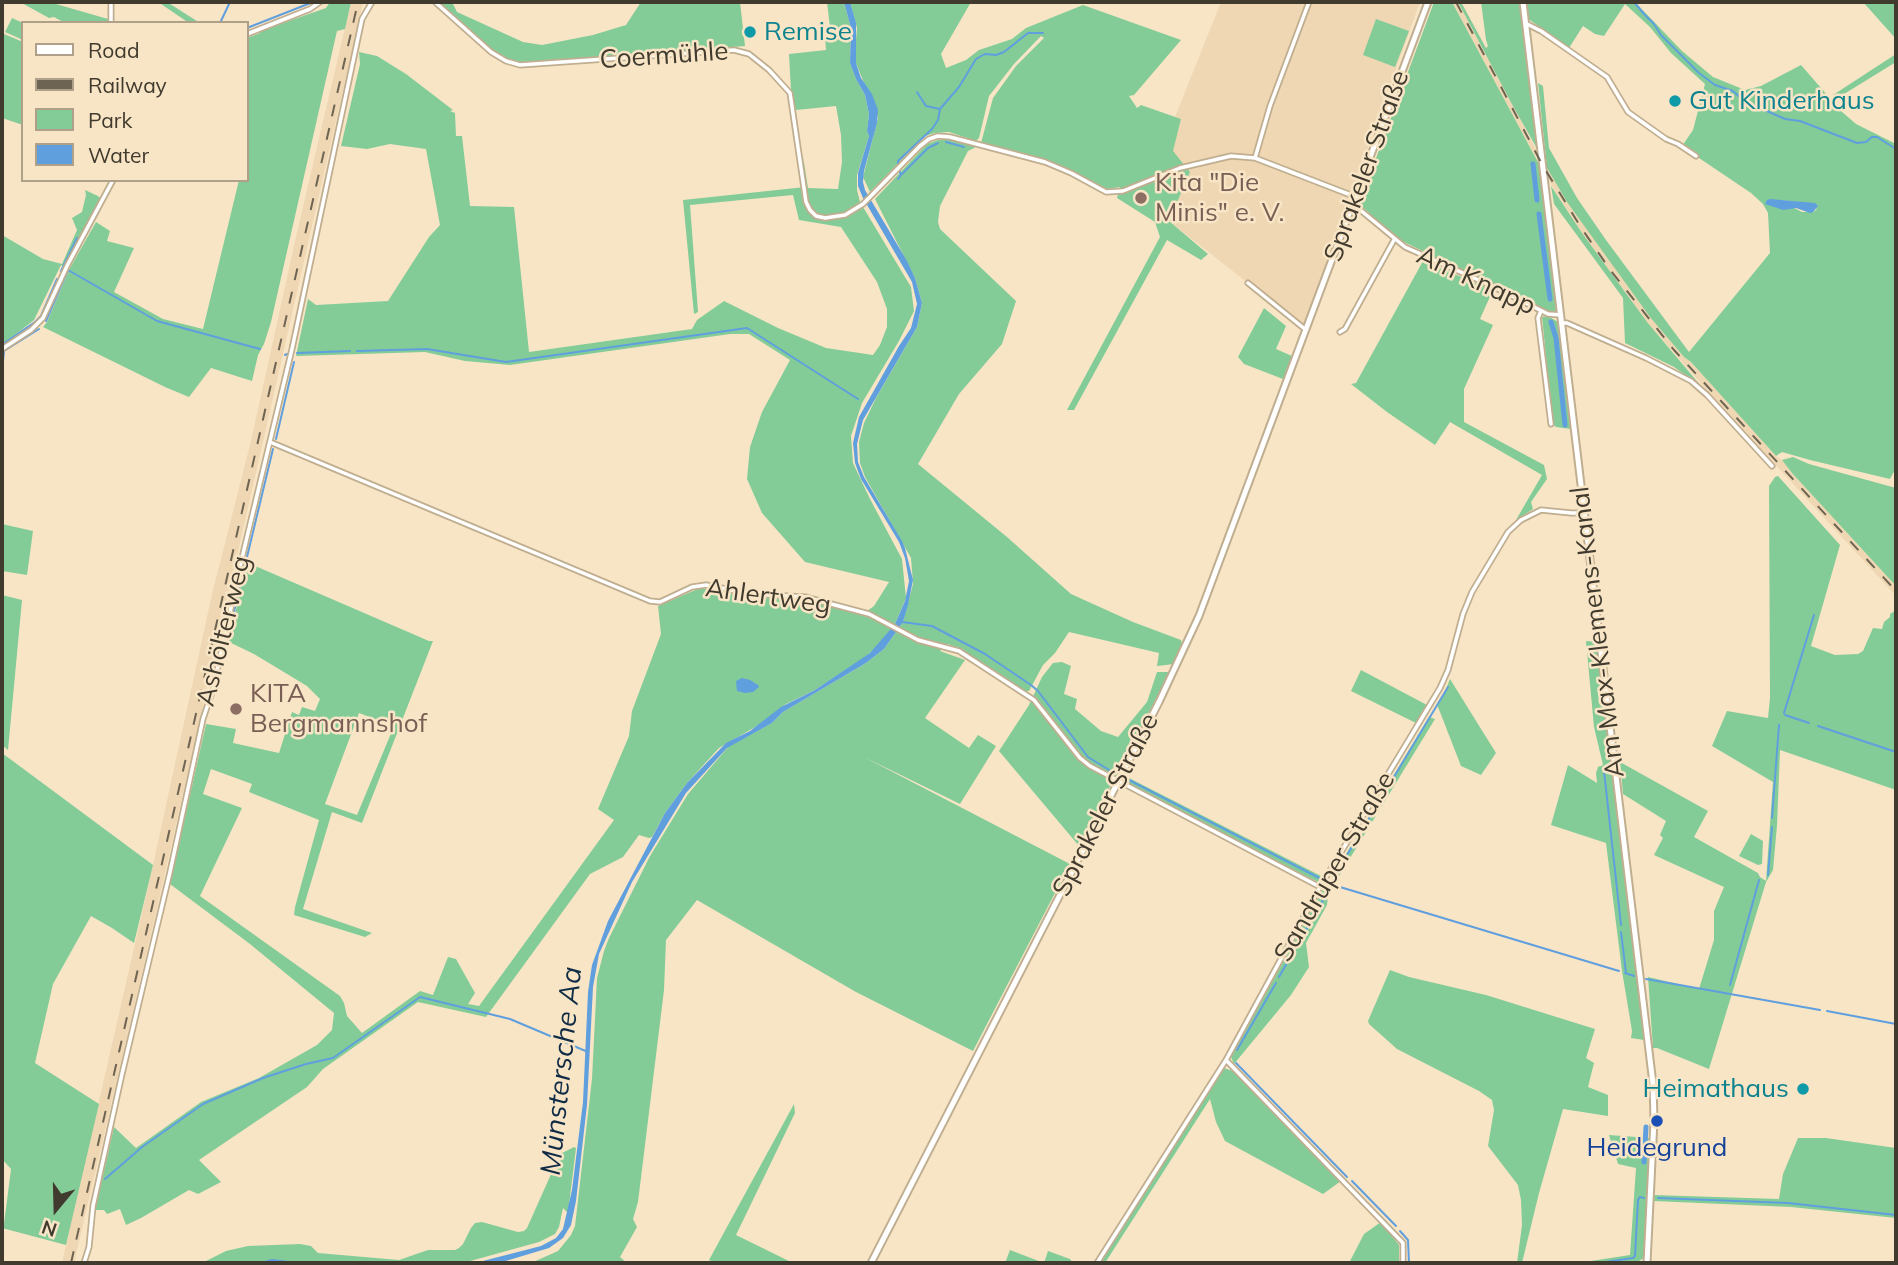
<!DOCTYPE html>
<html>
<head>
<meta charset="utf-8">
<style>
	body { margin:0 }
	#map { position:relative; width:1898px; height:1265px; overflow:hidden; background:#f8e5c6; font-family:Mulish,sans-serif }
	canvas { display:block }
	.frame { position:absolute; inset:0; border:4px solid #413a2e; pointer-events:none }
	.legend { position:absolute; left:21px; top:21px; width:228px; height:161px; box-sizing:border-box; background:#f8e5c6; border:2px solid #afa189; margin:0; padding:9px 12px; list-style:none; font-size:21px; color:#413a2e }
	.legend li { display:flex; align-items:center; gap:14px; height:35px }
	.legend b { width:35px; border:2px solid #afa189 }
	.north { position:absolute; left:21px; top:1174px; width:70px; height:70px; -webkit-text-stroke:5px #f8e5c6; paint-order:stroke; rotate:199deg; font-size:19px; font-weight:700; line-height:28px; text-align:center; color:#413a2e }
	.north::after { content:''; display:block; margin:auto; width:24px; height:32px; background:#413a2e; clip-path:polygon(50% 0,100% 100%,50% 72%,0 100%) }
</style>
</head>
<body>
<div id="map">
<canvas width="1898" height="1265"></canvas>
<div class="frame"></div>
<ul class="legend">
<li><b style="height:9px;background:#fff"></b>Road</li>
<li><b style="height:9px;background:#6e6453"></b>Railway</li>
<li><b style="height:19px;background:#83cc98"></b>Park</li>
<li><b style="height:19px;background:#609fde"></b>Water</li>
</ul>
<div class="north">N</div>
</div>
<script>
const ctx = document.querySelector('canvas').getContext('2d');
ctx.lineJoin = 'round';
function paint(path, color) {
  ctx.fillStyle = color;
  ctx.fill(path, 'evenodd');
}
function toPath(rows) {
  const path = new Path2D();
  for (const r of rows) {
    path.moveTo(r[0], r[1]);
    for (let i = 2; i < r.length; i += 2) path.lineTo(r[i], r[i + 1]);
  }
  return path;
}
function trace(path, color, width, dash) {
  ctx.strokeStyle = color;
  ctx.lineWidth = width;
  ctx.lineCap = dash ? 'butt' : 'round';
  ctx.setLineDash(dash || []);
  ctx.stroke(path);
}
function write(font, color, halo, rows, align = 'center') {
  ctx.font = font + ' Mulish,sans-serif';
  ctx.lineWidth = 5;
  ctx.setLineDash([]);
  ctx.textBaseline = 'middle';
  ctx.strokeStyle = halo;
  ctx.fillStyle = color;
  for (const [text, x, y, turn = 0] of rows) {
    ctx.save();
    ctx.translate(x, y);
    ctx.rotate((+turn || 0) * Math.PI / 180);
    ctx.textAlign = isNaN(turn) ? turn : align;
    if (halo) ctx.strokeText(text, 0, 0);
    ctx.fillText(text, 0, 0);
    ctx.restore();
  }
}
paint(toPath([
	[351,2,363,2,157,908,74,1263,62,1263,153,865,212,594,251,441,295,241],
	[1221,2,1420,2,1304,327,1169,221,1190,172,1172,151,1181,119,1175,117],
	[1452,2,1458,2,1537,151,1567,202,1684,357,1691,362,1776,456,1782,460,1792,473,1896,586,1896,596,1705,388,1647,322,1582,233,1556,193,1515,120]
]), '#eed7b2');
paint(toPath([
	[20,2,49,2,108,19,108,23,65,23,54,17,49,18],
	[158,2,167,2,200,23,189,23],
	[330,2,351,2,345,29,337,31,271,322,264,344,258,355,252,381,211,368,189,397,165,387,43,327,47,322,70,268,96,222,110,231,107,241,134,248,114,292,163,319,203,329,239,180,247,180,247,38,260,33,260,31,326,8],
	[437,2,452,2,457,12,523,42,542,45,593,35,626,25,641,2,740,2,745,46,528,64,510,62,481,42],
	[827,2,844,2,851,28,850,63,856,79,865,95,869,114,867,131,869,136,857,175,857,190,860,202,911,287,914,311,899,341,862,403,851,436,853,463,870,499,902,559,906,598,895,624,877,647,864,658,815,690,786,704,762,723,719,748,687,783,665,813,652,837,649,838,639,835,623,857,590,874,486,1017,418,1002,323,1069,307,1087,199,1160,221,1182,198,1194,189,1190,141,1218,126,1225,120,1209,107,1214,104,1210,95,1210,114,1127,136,1148,201,1102,259,1078,317,1045,332,1030,334,1013,250,944,170,884,206,724,236,729,233,743,279,753,292,712,299,715,302,707,315,711,320,699,307,686,254,654,229,642,246,562,429,641,433,641,362,823,332,812,303,909,372,933,365,937,294,915,295,907,319,820,249,792,252,784,211,769,203,794,242,808,200,896,340,996,344,1003,347,1016,362,1033,420,991,433,995,448,957,456,959,475,993,468,1004,479,1006,614,820,598,809,629,736,632,711,661,634,658,606,700,588,754,598,803,599,863,614,874,606,889,582,805,562,762,513,747,479,750,447,762,412,790,360,749,334,730,334,510,365,465,361,425,352,296,356,308,299,316,305,388,301,429,237,440,225,426,149,390,144,367,149,341,146,360,64,359,52,377,56,406,74,453,110,450,111,455,113,456,136,462,136,470,206,514,207,529,352,692,329,697,320,724,301,778,328,826,348,873,355,880,345,887,327,887,309,877,282,841,227,799,220,793,195,690,205,698,312,694,314,683,200,805,187,803,156,808,188,838,189,842,162,841,135,836,106,796,110,791,91,789,54,826,50,825,37,831,36],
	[359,713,391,725,392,731,357,815,325,804],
	[850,2,971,2,941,54,946,68,966,60,979,50,1012,39,1026,28,1083,5,1181,40,1134,95,1129,96,1137,108,1141,105,1181,119,1173,151,1190,172,1169,221,1208,254,1201,260,1167,240,1074,410,1067,410,1160,237,1155,222,1117,198,1120,187,1107,189,1071,170,1046,160,981,143,993,98,1016,66,1044,38,1041,36,1014,64,989,96,979,138,976,141,949,132,935,133,925,136,870,192,863,177,878,118,856,63,855,51,857,28],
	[1434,2,1452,2,1540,166,1557,309,1554,313,1547,311,1404,242,1392,234,1359,204],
	[1458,2,1461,2,1486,48,1488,46,1486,40,1481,2,1519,2,1539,152,1514,108],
	[1526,2,1635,2,1682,51,1713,77,1745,90,1761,86,1801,65,1841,111,1856,124,1896,144,1896,468,1890,479,1810,460,1782,452,1776,456,1691,362,1684,357,1650,317,1567,202,1547,168,1538,83,1543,86,1549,148,1577,198,1606,240,1689,352,1770,253,1768,213,1763,204,1751,193,1699,158,1694,157,1680,149,1693,130,1705,84,1671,53,1650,27,1625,4,1604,36,1595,34,1583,26,1569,48,1527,18],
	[1779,200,1799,202,1817,209,1813,212,1802,212],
	[1863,2,1896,2,1896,39],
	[12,18,23,23,23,40,5,32],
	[1376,19,1409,31,1395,67,1363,55],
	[4,34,23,42,23,125,2,118,2,38],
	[1896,54,1896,62,1836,99,1833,95],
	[938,140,950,140,976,147,968,151,940,206,938,222,940,229,1016,301,1002,344,959,394,918,464,1007,537,1071,594,1133,622,1181,640,1182,644,1174,664,1157,666,1159,653,1069,632,1055,653,1043,665,1029,691,1025,691,959,648,948,644,940,651,965,660,925,718,969,748,978,735,996,746,960,804,864,757,1070,864,973,1051,856,992,697,900,666,940,664,990,638,1202,633,1219,637,1227,620,1257,627,1263,531,1263,558,1251,571,1235,575,1226,592,1079,597,978,604,951,609,938,650,856,688,794,729,746,772,723,783,712,866,663,884,649,903,622,913,584,911,558,865,477,860,463,859,442,864,423,876,398,917,327,922,303,915,278,875,199,927,144],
	[1551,186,1582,233,1647,322,1701,386,1674,367,1625,343,1623,298,1554,204],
	[85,190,98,196,101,199,63,267,61,265,34,320,2,345,2,235,43,259,62,264,77,230,72,218,82,212,86,195],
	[1423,261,1493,290,1480,319,1493,325,1464,389,1464,422,1544,465,1547,479,1531,502,1533,509,1516,520,1542,475,1450,422,1435,445,1387,412,1351,384,1356,383],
	[1264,308,1286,326,1276,349,1292,356,1283,379,1244,364,1238,357],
	[1548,316,1558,322,1571,429,1556,427,1553,424,1542,317],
	[1793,457,1809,464,1896,488,1896,586,1792,473,1782,460],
	[1778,476,1840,545,1811,646,1835,655,1858,654,1863,651,1873,628,1882,629,1884,622,1890,617,1890,614,1896,610,1896,790,1780,750,1777,825,1773,870,1766,882,1709,1069,1657,1048,1653,1048,1648,977,1699,989,1714,940,1714,911,1724,887,1654,855,1663,838,1660,835,1666,821,1623,794,1620,762,1708,811,1694,837,1758,873,1760,877,1766,881,1773,782,1712,746,1727,711,1768,718,1770,698,1769,486,1775,477],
	[2,524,33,531,27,575,2,571],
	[2,595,22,600,8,750,2,745],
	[1586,641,1596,642,1644,1040,1631,1038,1632,1031,1622,971,1606,843,1551,825,1568,765,1597,783,1596,773,1598,767,1603,765,1594,727],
	[1062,662,1071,666,1064,694,1077,699,1075,709,1101,731,1118,737,1147,702,1157,672,1170,672,1079,846,999,751,1029,705,1042,677,1053,663],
	[1361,670,1427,705,1416,723,1351,691],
	[1450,679,1496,753,1481,775,1461,766,1440,712,1437,705,1444,694],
	[1429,717,1435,719,1336,881,1332,877],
	[2,753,153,865,134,943,112,928,91,916,53,984,35,1063,99,1104,66,1245,2,1228,2,1224,4,1224,11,1169,2,1159],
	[1129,778,1323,877,1320,883,1125,784],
	[1751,834,1763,841,1762,864,1758,865,1739,856],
	[1328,880,1335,883,1328,896,1327,905,1306,943,1309,967,1291,995,1234,1064,1231,1057],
	[1390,970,1409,977,1486,995,1595,1029,1586,1058,1594,1063,1588,1087,1608,1095,1608,1116,1563,1109,1539,1193,1522,1263,1517,1263,1522,1225,1521,1200,1518,1185,1488,1146,1494,1110,1492,1100,1479,1091,1397,1049,1369,1024,1368,1021],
	[1224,1068,1233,1071,1341,1181,1323,1194,1225,1141,1216,1122,1210,1099,1105,1263,1100,1263],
	[794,1104,795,1113,736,1235,793,1263,715,1263,709,1260],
	[1609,1135,1650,1138,1644,1258,1639,1261,1619,1263,1578,1263,1630,1255,1636,1168,1618,1164],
	[1798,1138,1826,1138,1896,1148,1896,1218,1791,1207,1654,1201,1654,1195,1779,1199,1783,1174],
	[574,1147,576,1148,568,1213,563,1208,559,1227,555,1234,539,1242,463,1263,202,1263,226,1251,248,1246,300,1244,311,1246,318,1253,399,1260,428,1250,455,1250,459,1248,463,1244,471,1228,475,1223,482,1222,518,1232,524,1231,527,1228,560,1154],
	[1381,1222,1399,1245,1399,1263,1349,1263,1364,1234],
	[1010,1250,1044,1263,1048,1251,1070,1259,1073,1263,1005,1263]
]), '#83cc98');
paint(toPath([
	[844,2,850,2,856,23,856,63,861,78,872,94,878,110,877,123,864,171,863,182,865,190,907,261,915,278,922,303,917,327,863,420,857,444,858,462,864,477,902,541,905,548,913,580,908,605,903,622,884,649,866,663,783,712,772,723,727,748,686,793,632,882,599,954,593,987,587,1105,576,1201,571,1225,563,1238,549,1248,499,1263,475,1263,541,1246,556,1238,563,1229,572,1190,583,1102,588,992,592,965,608,921,665,813,687,783,726,743,750,731,781,707,815,690,870,653,895,624,905,601,909,581,905,558,899,542,861,479,855,463,853,443,859,417,899,346,911,328,917,304,912,282,863,198,858,186,858,173,869,136,867,131,869,114,865,95,856,79,850,63,851,28],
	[1770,199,1815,203,1818,206,1813,212,1810,213,1796,208,1783,210,1765,204,1767,200],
	[742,678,750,680,758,685,759,687,753,692,745,693,737,691,736,681]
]), '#609fde');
trace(toPath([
	[1634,2,1644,14,1654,24,1661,35,1699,73,1715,85,1733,91,1744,101,1785,119,1800,121,1857,143,1866,142,1872,137,1877,137,1896,149],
	[220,23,230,2],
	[247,28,313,2],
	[917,92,926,106,940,109],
	[946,142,964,147],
	[900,176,928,148,938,143],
	[898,179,901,175,898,166,898,161,932,129,938,120,940,109,959,87,976,59,985,54,996,55,1004,52,1028,33,1043,33],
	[61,271,77,238],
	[46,321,68,270,157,321,260,349],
	[3,344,35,322,41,316,57,279],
	[357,351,427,349,506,362,747,328,858,399],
	[297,353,350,351],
	[285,355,287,354],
	[2,372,4,351,39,329],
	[276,439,294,362],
	[247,557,273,449],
	[902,622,932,626,985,654,1031,685,1038,691,1088,757,1114,773],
	[228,639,245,562],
	[1784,713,1814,615],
	[1785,715,1809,723],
	[1818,726,1896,752],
	[1604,771,1621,925],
	[1127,779,1329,883,1327,893,1279,977],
	[1772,818,1779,725],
	[1335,875,1448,687],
	[1768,875,1772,827],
	[1340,887,1619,971],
	[1621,932,1626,973],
	[1625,973,1634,976],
	[1646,979,1820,1010],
	[1730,985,1759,880],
	[1827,1011,1896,1024],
	[1237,1050,1276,983],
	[1236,1063,1347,1177],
	[105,1179,142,1147,203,1104,263,1078,306,1064,333,1058,420,997,510,1019,588,1052],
	[1352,1181,1396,1226],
	[1658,1198,1788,1203,1896,1215],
	[1400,1231,1408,1240,1409,1263],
	[261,1263,272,1260,298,1263],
	[1598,1263,1633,1258,1635,1256,1638,1200,1640,1197,1644,1198]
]), '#609fde', 2);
trace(toPath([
	[1533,164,1537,200],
	[1539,214,1550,299],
	[1551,322,1556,338,1565,425],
	[1644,1162,1646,1127]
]), '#609fde', 5);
const minor = toPath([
	[435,2,491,52,506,61,520,65,734,50,749,54,769,70,790,93,806,202,810,210,816,216,825,218,845,215,863,204,920,146,929,139,938,136,950,137,1045,162,1071,173,1106,192,1123,191,1180,168,1231,156,1255,158,1356,197],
	[111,23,111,2],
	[1525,23,1541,31,1607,77,1628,112,1666,139,1678,144,1696,156],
	[247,34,310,9,320,2],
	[1255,158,1270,106,1309,2],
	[1353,204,1405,247,1494,287,1548,314,1561,315],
	[1248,283,1306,330],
	[1541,311,1538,318,1551,424],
	[1562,323,1567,323,1646,358,1691,381,1707,395,1772,466],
	[1340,332,1345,329,1394,240],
	[2,349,31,330,43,318,67,266,113,180],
	[270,442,650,601,660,602,692,587,706,585,752,594,805,597,869,614,918,640,959,651,1034,700,1080,758,1090,766,1320,887],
	[1226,1060,1403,1243,1403,1263],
	[84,1263,89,1247,93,1206,122,1074,170,872,203,719,213,689,242,558,292,349,362,19,372,2],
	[1097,1263,1226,1060,1320,887,1440,688,1448,670,1463,614,1472,592,1508,532,1521,520,1541,510,1571,513,1584,513]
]);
const secondary = toPath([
	[1523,2,1653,1084,1654,1120,1647,1263],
	[871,1263,1159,702,1199,616,1428,2]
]);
trace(minor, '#c0ae90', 7);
trace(secondary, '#c0ae90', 9);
trace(minor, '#fff', 3.5);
trace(secondary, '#fff', 5);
trace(toPath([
	[1456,2,1543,166,1582,229,1611,271,1674,350,1896,591],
	[71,1263,358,2]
]), '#6e6453', 2, [12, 12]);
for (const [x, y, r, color] of [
	[750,32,7,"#0f9aa8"],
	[1675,101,7,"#0f9aa8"],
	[1141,198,7,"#8d6e63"],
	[236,709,7,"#8d6e63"],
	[1803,1089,7,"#0f9aa8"],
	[1657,1121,7,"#1a4fb4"]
]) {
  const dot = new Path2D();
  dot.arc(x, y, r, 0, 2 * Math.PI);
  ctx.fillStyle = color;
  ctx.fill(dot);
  trace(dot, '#f8e5c6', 2.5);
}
write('26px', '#0d838f', '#f8e5c6', [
	["Remise",764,32],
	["Gut Kinderhaus",1689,101],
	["Heimathaus",1789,1089,"right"]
], 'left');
write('26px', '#413a2e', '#f8e5c6', [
	["Coermühle",664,56,-4],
	["Sprakeler Straße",1367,166,-70],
	["Am Knapp",1476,281,25],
	["Ahlertweg",768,597,8],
	["Ashölterweg",224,631,-76],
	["Am Max-Klemens-Kanal",1598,632,-97],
	["Sprakeler Straße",1106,805,-63],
	["Sandruper Straße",1335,867,-60]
]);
write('26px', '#785e54', '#f8e5c6', [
	["Kita \"Die",1155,183],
	["Minis\" e. V.",1155,213],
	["KITA",250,694],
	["Bergmannshof",250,724]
], 'left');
write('26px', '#164399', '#f8e5c6', [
	["Heidegrund",1657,1148]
]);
write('italic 28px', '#102b45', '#f8e5c6', [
	["Münstersche Aa",562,1071,-84]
]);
</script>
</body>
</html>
